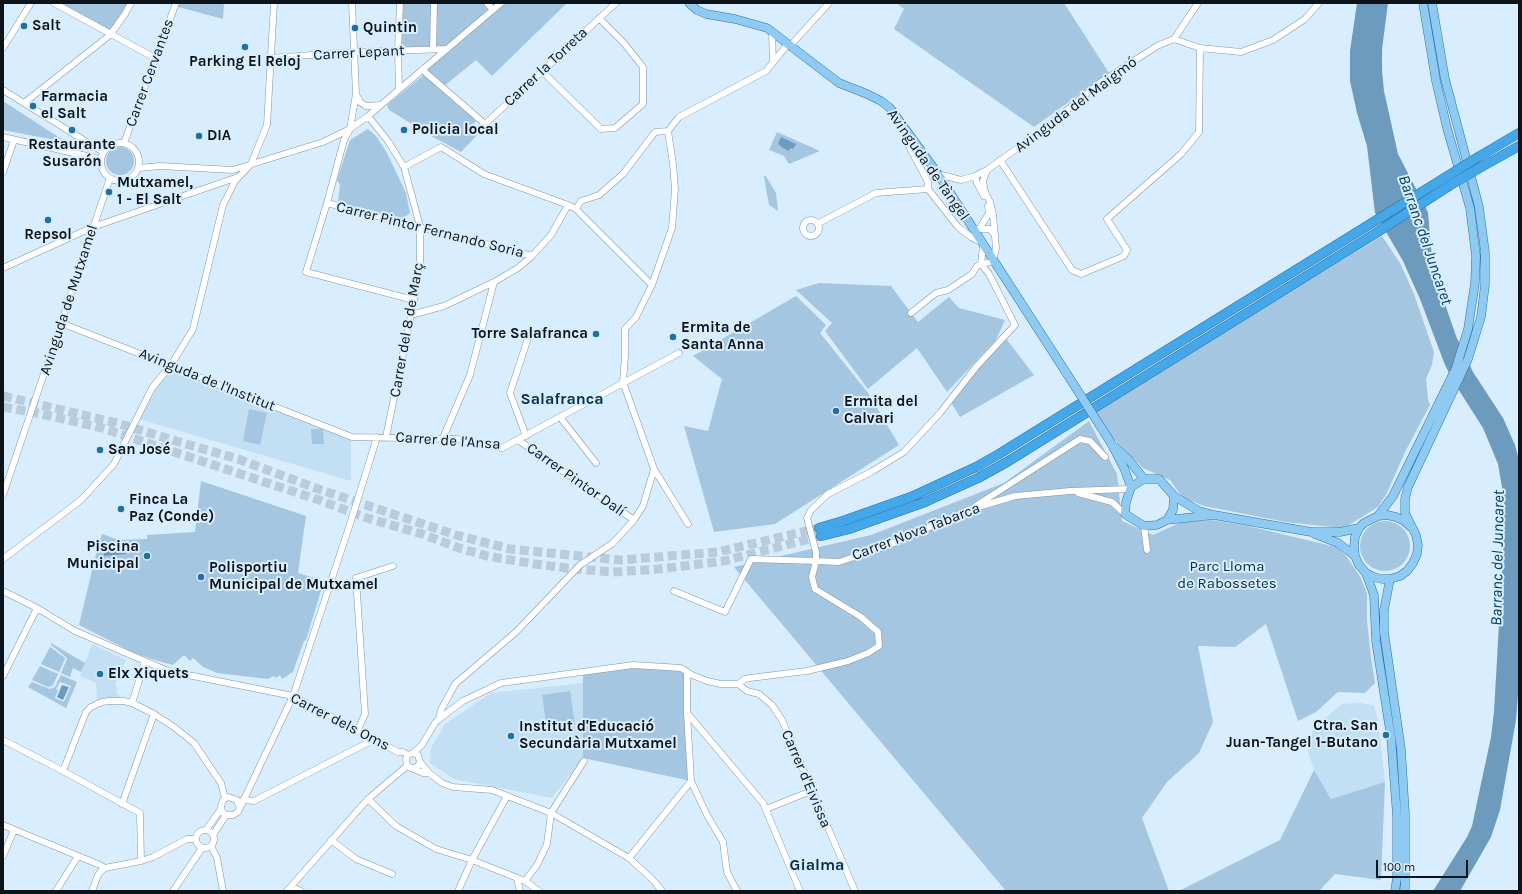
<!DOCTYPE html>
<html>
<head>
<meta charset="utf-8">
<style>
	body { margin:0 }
	#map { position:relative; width:1522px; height:894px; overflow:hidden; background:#d8edfd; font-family:Karla,sans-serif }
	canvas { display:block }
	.frame { position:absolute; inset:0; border:4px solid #0c1319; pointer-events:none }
	.scale { position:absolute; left:1376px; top:860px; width:92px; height:18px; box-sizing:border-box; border:2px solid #0c1319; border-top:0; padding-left:5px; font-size:12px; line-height:14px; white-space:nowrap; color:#0c1319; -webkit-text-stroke:3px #d8edfd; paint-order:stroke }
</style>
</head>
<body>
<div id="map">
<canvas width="1522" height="894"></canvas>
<div class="frame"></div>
<div class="scale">100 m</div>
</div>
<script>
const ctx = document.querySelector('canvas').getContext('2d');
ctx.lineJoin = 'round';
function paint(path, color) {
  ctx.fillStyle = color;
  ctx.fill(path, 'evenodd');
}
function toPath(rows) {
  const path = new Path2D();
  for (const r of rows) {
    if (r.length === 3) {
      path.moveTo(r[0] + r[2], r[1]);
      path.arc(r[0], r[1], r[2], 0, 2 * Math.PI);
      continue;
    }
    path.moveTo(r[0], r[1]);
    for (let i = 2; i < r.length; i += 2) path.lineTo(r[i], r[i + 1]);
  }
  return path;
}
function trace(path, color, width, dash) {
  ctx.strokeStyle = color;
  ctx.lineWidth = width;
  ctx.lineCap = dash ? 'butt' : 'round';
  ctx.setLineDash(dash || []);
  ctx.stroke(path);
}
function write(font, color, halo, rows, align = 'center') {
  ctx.font = font + ' Karla,sans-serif';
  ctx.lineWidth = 4;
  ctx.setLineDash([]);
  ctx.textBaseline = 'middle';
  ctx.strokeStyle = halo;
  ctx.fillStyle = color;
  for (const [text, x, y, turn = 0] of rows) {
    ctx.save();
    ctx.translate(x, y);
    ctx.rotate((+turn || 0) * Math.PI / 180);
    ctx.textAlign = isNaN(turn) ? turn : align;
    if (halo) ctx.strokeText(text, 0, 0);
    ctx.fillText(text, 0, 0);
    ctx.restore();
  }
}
paint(toPath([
	[174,367,351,439,351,481,139,419,158,386],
	[92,644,126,660,115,684,118,689,116,691,120,698,97,701,96,683,80,676],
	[583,683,583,758,552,798,454,779,430,763,431,748,445,724,491,693],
	[1360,703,1374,705,1378,720,1385,782,1331,799,1314,770,1305,742,1318,724,1342,704]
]), '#c3dff3');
paint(toPath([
	[54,3,131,3,110,35],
	[176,3,224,3,223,19,175,6],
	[400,3,567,3,492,76,476,60,443,87,478,119,472,125,480,132,461,152,433,137,389,110,387,105,426,73,423,69,446,50,398,51],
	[896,3,1064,3,1109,73,1034,127,894,29,904,9],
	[3,101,66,142,3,130],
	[368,129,376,136,387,153,406,193,410,213,403,218,338,202,340,184,337,180,350,140],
	[777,132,820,151,789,164,784,156,769,150],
	[120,161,14],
	[765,175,776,193,778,211,769,205,764,177],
	[1382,236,1400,263,1414,294,1434,352,1432,365,1426,379,1428,399,1430,405,1405,452,1387,493,1378,507,1349,525,1340,528,1286,522,1204,506,1187,499,1180,494,1170,480,1143,468,1115,440,1110,438,1095,412],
	[819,283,891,286,918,322,949,297,959,308,1005,320,996,340,947,392,917,348,868,389,825,331,832,323,796,290],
	[796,296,826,325,820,333,868,393,899,445,775,524,714,532,684,426,708,431,722,379,693,356],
	[1004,336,1034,375,960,417,950,401],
	[249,409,267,413,260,445,243,441],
	[1089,421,1117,474,1122,521,1153,535,1179,523,1212,520,1248,526,1336,547,1347,557,1361,578,1367,594,1367,620,1371,658,1375,683,1365,693,1338,692,1316,712,1298,721,1266,624,1235,647,1198,646,1213,722,1199,753,1167,782,1142,818,1169,891,1006,891,734,567,871,535,1004,483],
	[311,429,323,429,324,444,312,444],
	[201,481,306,516,298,573,324,581,306,640,304,641,293,672,282,679,280,675,276,678,274,676,268,679,217,673,203,667,193,658,190,661,184,655,173,665,155,660,134,653,79,625,95,558,102,534,119,540,147,539,147,535,195,532],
	[1385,546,25],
	[51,643,85,663,81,672,73,668,70,677,61,673,67,659,66,657,51,645],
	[50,647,64,657,65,659,59,672,41,664],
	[633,665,681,668,687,672,691,781,583,758,583,672],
	[40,666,58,674,53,685,51,686,48,687,32,680],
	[61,675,77,682,66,708,28,687,32,682,50,689,55,687],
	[60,682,71,686,64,702,55,698,58,690,56,689],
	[570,691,575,725,547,729,542,695],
	[1314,770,1331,799,1385,782,1381,880,1335,874,1319,891,1179,891,1280,840]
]), '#a4c6e0');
paint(toPath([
	[1357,3,1388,3,1382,49,1382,71,1384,91,1398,154,1428,212,1431,248,1435,275,1456,336,1473,372,1503,418,1515,445,1519,460,1519,682,1516,720,1500,810,1491,837,1460,891,1433,891,1467,837,1472,826,1491,737,1494,712,1504,536,1504,498,1498,464,1483,428,1453,381,1445,365,1420,299,1403,261,1375,213,1367,146,1357,113,1350,81,1350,51],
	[781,137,796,144,793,149,790,148,789,151,781,147,781,146,778,144],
	[125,543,126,554,104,556,103,545],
	[62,685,69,687,63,700,57,697]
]), '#6d9bbe');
trace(toPath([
	[3,396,117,423,176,441,238,459,321,490,456,535,510,549,620,560,718,552,819,528],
	[3,407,37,413,102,428,319,500,367,518,422,534,459,548,487,556,535,564,575,569,613,572,659,569,724,561,821,536]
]), '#b9ccdb', 9, [9, 4.5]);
const minor = toPath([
	[54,3,155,58],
	[352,3,356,94,350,129,344,140,327,203,306,272,414,300],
	[487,3,493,10],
	[772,32,773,62],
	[1174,39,1200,48,1241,52,1273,40,1305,19,1319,3],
	[790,46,829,3],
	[3,48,31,3],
	[433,49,434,3],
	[270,58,354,52,447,49],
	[423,69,426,73,485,124,616,3],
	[542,71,601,129,615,128,643,104,643,67,623,42,599,18],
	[399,89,398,51,400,3],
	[3,90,103,152],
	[356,94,360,102,366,106,380,105],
	[24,103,110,35,125,14,131,3],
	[368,116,388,141,404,167,420,226,420,263,411,315,386,437],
	[3,137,100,159],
	[913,139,910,148,928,182,928,189,958,227,971,237,981,242],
	[120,162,19],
	[124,143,176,3],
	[1000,160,1072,270,1081,274,1124,256,1127,250,1107,219,1181,154,1199,132,1200,48],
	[404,167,441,147,484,174,568,205,576,209,652,285],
	[139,168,160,166,233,170,323,142,350,129,368,116,501,3],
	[3,172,14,140],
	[938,174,961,180,975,176,987,170,1044,129,1101,82,1157,46,1174,39,1198,3],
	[975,176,977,183,984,196],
	[327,203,532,256],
	[576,209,581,201,599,195,623,174,655,132,668,131],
	[811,228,8],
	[817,224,876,193,928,189],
	[980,228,989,213,988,206],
	[977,229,990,229,995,235],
	[981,264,983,245],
	[3,268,93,227,238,177],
	[911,313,936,293,948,290,972,274,977,266,993,261,996,248,993,215,990,202,985,192,983,181,987,170],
	[411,315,444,306,494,282,518,268,532,256,551,235,568,205],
	[61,323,352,437,456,439,502,448,679,353],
	[560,417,596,463],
	[526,436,510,393,530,332],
	[443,438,470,375,494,282],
	[518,440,634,520],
	[1078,493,1112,502,1125,514],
	[3,495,110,178],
	[977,505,1080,439,1090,441,1105,457],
	[688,524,654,469,623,382,625,356,625,329,636,317,652,285,672,228,675,189,673,164,668,131,679,117,766,71,788,44],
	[1144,526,1147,550],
	[3,559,81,500,114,464,152,388,171,365,193,329,223,205,235,181,251,164,267,125,274,3],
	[3,591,37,608,75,631,168,671,293,696,398,752,403,752,408,755],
	[674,591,725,612,751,559,816,561,816,552,807,518,811,510,828,494,871,472,904,452,940,413,976,367,1015,325,989,274,981,264],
	[687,672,687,713,763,803,800,891],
	[3,676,37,608],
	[738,684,747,691,759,694,772,705,782,720,855,891],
	[132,703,145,661],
	[687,713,691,781,707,815,723,842,727,872,737,891],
	[439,719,441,710,455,684,516,632,580,565,613,543,634,520,643,506,654,469],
	[358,730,365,714,356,578,393,566],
	[3,740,63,771,140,813,141,861],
	[413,753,422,745,435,723,439,719,463,701,501,683,633,665,681,668,692,675,707,681,721,684,738,684,745,679,750,678,807,671,848,661,868,653,879,646,878,632,861,617,815,589,812,577,816,561,839,562,887,546,968,510,1015,496,1070,491,1130,489],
	[420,762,429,773,442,783,453,787,492,790,551,813,629,858,652,879,662,891],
	[414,768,418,766,420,762,418,755,413,753,408,755,406,759,407,766,423,773,429,773],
	[63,771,86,712,91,707,102,702,109,701,124,701,132,703,154,714,174,727,194,743,221,783,225,798],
	[368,799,396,826,436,849,472,860,525,881,539,891],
	[243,800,254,801,375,739],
	[122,804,154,714],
	[239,806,237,800,228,797,223,800,221,806,222,812,226,815,233,815,238,812,293,696,351,521,377,437],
	[766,809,811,791],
	[3,825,100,865,105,868],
	[206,830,221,809],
	[205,839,9],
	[213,835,226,815],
	[331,840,356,859,392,874],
	[211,846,217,858,223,891],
	[3,856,14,830],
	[629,858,691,781],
	[517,878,520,891],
	[525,881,537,865,547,844,551,813,584,761],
	[291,887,301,891],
	[56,891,78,856],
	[92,891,98,875,101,871,105,868,141,861,153,857,187,839,196,839],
	[173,891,202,848],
	[287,891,352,817,368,799,407,766],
	[458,891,472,860,507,796]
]);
const major = toPath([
	[689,3,697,10,706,14,735,19,767,28,839,83,867,94,881,101,890,108,938,174,1067,374],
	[1111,443,1124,468,1131,487],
	[1115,447,1128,459,1144,479],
	[1214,515,1167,520,1157,525,1144,526,1125,514,1126,502,1131,487,1144,479,1159,479,1174,496,1199,511,1214,515,1311,532,1340,532,1359,528],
	[1378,516,1393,496,1456,368,1468,329,1475,283,1476,256,1470,208,1447,128,1436,81,1423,3],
	[1167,520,1173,510,1174,496],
	[1411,527,1404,521,1396,517,1387,515,1378,516,1364,523,1359,528,1355,537,1354,546,1355,556,1359,565,1366,573,1374,577,1382,579,1390,579,1400,576,1407,571,1413,563,1417,554,1418,545,1416,535,1405,513,1405,499,1408,487,1468,359,1481,317,1485,285,1485,252,1479,207,1445,79,1432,3],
	[1315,534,1338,543,1355,556],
	[1366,573,1374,595,1376,641,1391,737,1397,816,1397,878,1395,891],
	[1390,579,1384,610,1384,632,1401,749,1405,814,1405,891]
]);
const highway = toPath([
	[1480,156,1519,133],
	[1483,166,1519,146],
	[819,528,843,521,911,497,976,467,999,454,1446,177],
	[821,536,849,529,925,502,978,478,1007,462,1376,233,1452,184]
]);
trace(minor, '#8295a4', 7);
trace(major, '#3073a1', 9);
trace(highway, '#3073a1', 10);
trace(minor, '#fff', 6);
trace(major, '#8ecaf2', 8);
trace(highway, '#43a7ea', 9);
const majorBridge = toPath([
	[1067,374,1111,443]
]);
const highwayBridge = toPath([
	[1446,177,1480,156],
	[1452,184,1483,166]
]);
trace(majorBridge, '#3073a1', 9, []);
trace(highwayBridge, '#3073a1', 10, []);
trace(majorBridge, '#8ecaf2', 8);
trace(highwayBridge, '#43a7ea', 9);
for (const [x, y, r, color] of [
	[24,26,4,"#2170a2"],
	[355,28,4,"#2170a2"],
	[245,47,4,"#2170a2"],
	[33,106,4,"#2170a2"],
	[72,130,4,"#2170a2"],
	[404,130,4,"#2170a2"],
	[199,136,4,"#2170a2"],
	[109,192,4,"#2170a2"],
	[48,220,4,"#2170a2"],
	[596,334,4,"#2170a2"],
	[673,337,4,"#2170a2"],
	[836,411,4,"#2170a2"],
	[100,450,4,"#2170a2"],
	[121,509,4,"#2170a2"],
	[147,556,4,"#2170a2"],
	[201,577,4,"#2170a2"],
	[100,674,4,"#2170a2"],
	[1386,735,4,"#2170a2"],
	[511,736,4,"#2170a2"]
]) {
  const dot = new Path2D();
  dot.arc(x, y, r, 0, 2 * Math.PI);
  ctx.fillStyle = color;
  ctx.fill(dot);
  trace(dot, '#d8edfd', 1.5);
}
write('bold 15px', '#0c1319', '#d8edfd', [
	["Salt",32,26],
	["Quintin",363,28],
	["Parking El Reloj",245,62,"center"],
	["Farmacia",41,97],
	["el Salt",41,114],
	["Policia local",412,130],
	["DIA",207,136],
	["Restaurante",72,145,"center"],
	["Susarón",72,162,"center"],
	["Mutxamel,",117,183],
	["1 - El Salt",117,200],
	["Repsol",48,235,"center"],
	["Ermita de",681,328],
	["Santa Anna",681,345],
	["Torre Salafranca",588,334,"right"],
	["Ermita del",844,402],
	["Calvari",844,419],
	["San José",108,450],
	["Finca La",129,500],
	["Paz (Conde)",129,517],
	["Piscina",139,547,"right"],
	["Municipal",139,564,"right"],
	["Polisportiu",209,568],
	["Municipal de Mutxamel",209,585],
	["Elx Xiquets",108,674],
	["Ctra. San",1378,726,"right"],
	["Juan-Tangel 1-Butano",1378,743,"right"],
	["Institut d'Educació",519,727],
	["Secundària Mutxamel",519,744]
], 'left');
write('15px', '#0c1319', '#d8edfd', [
	["Carrer Lepant",359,53,-3],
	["Carrer la Torreta",546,67,-43],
	["Carrer Cervantes",150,73,-70],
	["Avinguda del Maigmó",1076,105,-37],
	["Avinguda de Tàngel",928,165,55],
	["Carrer Pintor Fernando Soria",430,230,14],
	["Avinguda de Mutxamel",69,300,-72],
	["Carrer del 8 de Març",407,330,-80],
	["Avinguda de l'Institut",207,380,22],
	["Carrer de l'Ansa",448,441,4],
	["Carrer Pintor Dalí",576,480,35],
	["Carrer Nova Tabarca",916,532,-21],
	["Carrer dels Oms",340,722,27],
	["Carrer d'Eivissa",806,779,67]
]);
write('15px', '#052c45', '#d8edfd', [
	["Parc Lloma",1227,567],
	["de Rabossetes",1227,584]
]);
write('italic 16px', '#033f62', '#d8edfd', [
	["Barranc del Juncaret",1425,240,71],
	["Barranc del Juncaret",1498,558,-89]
]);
write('bold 16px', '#082e46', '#d8edfd', [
	["Salafranca",562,399],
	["Gialma",817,865]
]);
</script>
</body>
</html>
